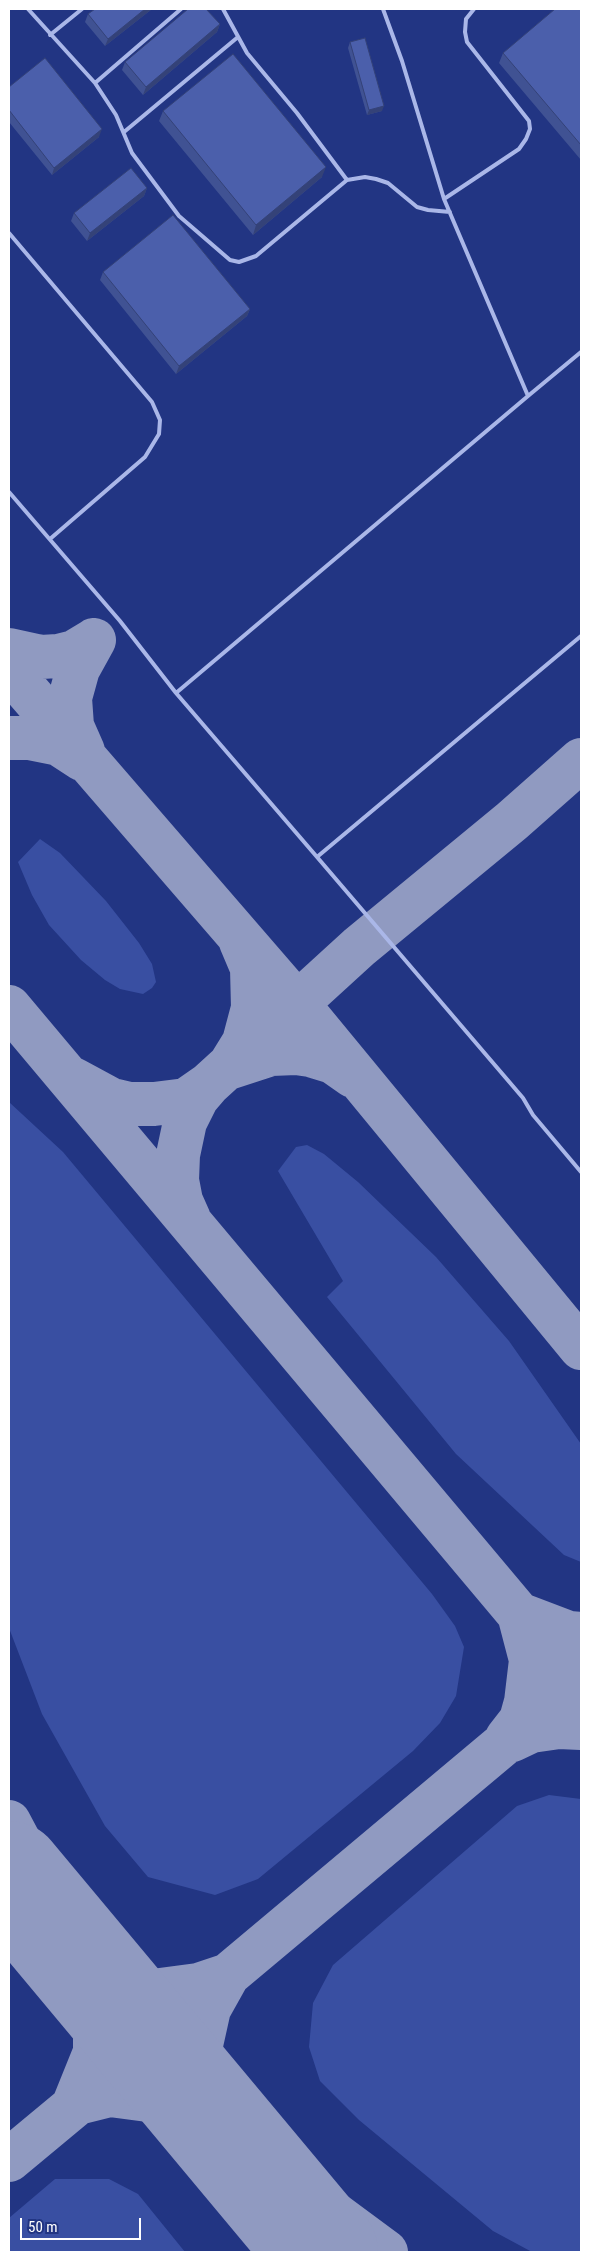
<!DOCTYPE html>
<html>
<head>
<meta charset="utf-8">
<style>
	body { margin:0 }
	#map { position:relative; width:590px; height:2261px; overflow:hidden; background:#223583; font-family:"Roboto Condensed",sans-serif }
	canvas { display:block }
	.frame { position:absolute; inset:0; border:10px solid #fff; pointer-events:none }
	.scale { position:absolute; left:20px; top:2218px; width:121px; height:22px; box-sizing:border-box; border:2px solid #fff; border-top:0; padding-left:6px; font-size:15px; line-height:18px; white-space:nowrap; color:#fff; -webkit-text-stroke:4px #223583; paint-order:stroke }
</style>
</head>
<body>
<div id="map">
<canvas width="590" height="2261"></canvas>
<div class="frame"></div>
<div class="scale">50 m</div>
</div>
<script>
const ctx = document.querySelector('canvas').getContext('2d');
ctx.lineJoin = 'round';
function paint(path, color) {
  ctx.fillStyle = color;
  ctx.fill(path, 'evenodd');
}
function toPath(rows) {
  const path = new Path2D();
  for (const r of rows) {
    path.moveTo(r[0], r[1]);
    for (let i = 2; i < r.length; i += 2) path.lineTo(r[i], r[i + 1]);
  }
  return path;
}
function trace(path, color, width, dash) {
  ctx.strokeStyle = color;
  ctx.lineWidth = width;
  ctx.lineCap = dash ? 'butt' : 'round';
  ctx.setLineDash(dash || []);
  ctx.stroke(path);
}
paint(toPath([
	[40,839,60,853,106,901,139,943,152,964,156,982,152,988,143,994,120,989,105,980,81,960,49,925,32,895,18,862],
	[9,1102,63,1152,432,1594,455,1626,464,1647,456,1696,440,1723,413,1751,258,1879,215,1895,148,1877,105,1826,42,1714,9,1628],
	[307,1145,324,1154,358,1182,436,1257,509,1341,581,1444,581,1562,564,1555,456,1454,327,1297,343,1281,278,1171,296,1147],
	[549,1795,581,1799,581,2252,532,2252,493,2231,359,2120,320,2081,309,2047,313,2003,333,1965,517,1806],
	[55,2179,109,2179,138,2194,185,2252,9,2252,9,2218]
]), '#394fa2');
trace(toPath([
	[9,650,41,657,58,656,74,652,94,640],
	[9,670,297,1003,581,1348],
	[9,738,29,738,59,744,82,759],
	[83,751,72,726,70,698,78,669,94,640],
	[241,942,252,968,253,1008,244,1042,228,1068,271,1054,296,1053,310,1055,333,1062,353,1076],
	[9,1007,581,1688],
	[75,1080,112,1100,129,1104,154,1104,186,1100,209,1084],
	[189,1219,181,1201,177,1180,178,1155,185,1122,197,1098,209,1084,359,947,512,821,581,760],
	[507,1738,521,1720,526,1702,531,1660,519,1614,569,1633,581,1634],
	[512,1740,531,1731,559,1727,581,1728],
	[9,1822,51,1901,90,1987,95,2019,95,2052,74,2104,110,2095,163,2102,188,2110,256,2152,290,2181,386,2252],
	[79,1960,116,1986,145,1992,198,1985,228,1975,209,2009,201,2045,200,2072,219,2127],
	[146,2049,228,1975,581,1679],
	[9,2160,98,2086]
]), '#909ac1', 44);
trace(toPath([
	[9,1876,323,2252]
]), '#909ac1', 110);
trace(toPath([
	[28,9,95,83,116,115,132,153,179,216,230,260,239,262,256,256,347,180,365,177,376,179,388,183,417,207,428,210,450,212],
	[223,9,247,53,297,113,347,180],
	[383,9,402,61,444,199,528,396,581,352],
	[50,35,82,9],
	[95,83,181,9],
	[124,132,238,37],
	[444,199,519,149,526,139,530,129,529,121,467,42,465,32,466,19,474,9],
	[9,233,152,402,160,420,159,434,145,457,50,539],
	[9,492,120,621,176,693,317,857],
	[581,636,317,857,523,1098,533,1115,581,1172],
	[176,693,528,396]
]), '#aab7e8', 4);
paint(toPath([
	[95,9,152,9,105,46,85,22,88,14],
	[581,9,581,160,499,63,503,53],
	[220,24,217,32,143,95,122,70,125,62],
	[350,42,382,111,367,115,348,48],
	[9,87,99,137,52,175,9,122],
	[163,111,322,177,253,235,159,121],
	[147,188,144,196,87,241,71,221,74,213],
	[103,272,250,309,247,316,176,374,100,280]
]), '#405293');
paint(toPath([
	[145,9,152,9,105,46,108,39],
	[220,24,217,32,143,95,146,87],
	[384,106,382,111,367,115,369,110],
	[102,129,99,137,52,175,54,168],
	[326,167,322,177,253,235,256,225],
	[147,188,144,196,87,241,90,233],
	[250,309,247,316,176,374,179,366]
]), '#344278');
const building = toPath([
	[95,9,145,9,108,39,88,14,95,9],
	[188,9,206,9,220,24,146,87,125,62,188,9],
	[555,9,581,9,581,145,503,53,555,9],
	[365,38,384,106,369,110,350,42,365,38],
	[233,54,326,167,256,225,163,111,233,54],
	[45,58,102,129,54,168,9,110,9,87,45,58],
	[131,168,147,188,90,233,74,213,131,168],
	[173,215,250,309,179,366,103,272,173,215]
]);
paint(building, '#4b5fab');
trace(building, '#344278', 1);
</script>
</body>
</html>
